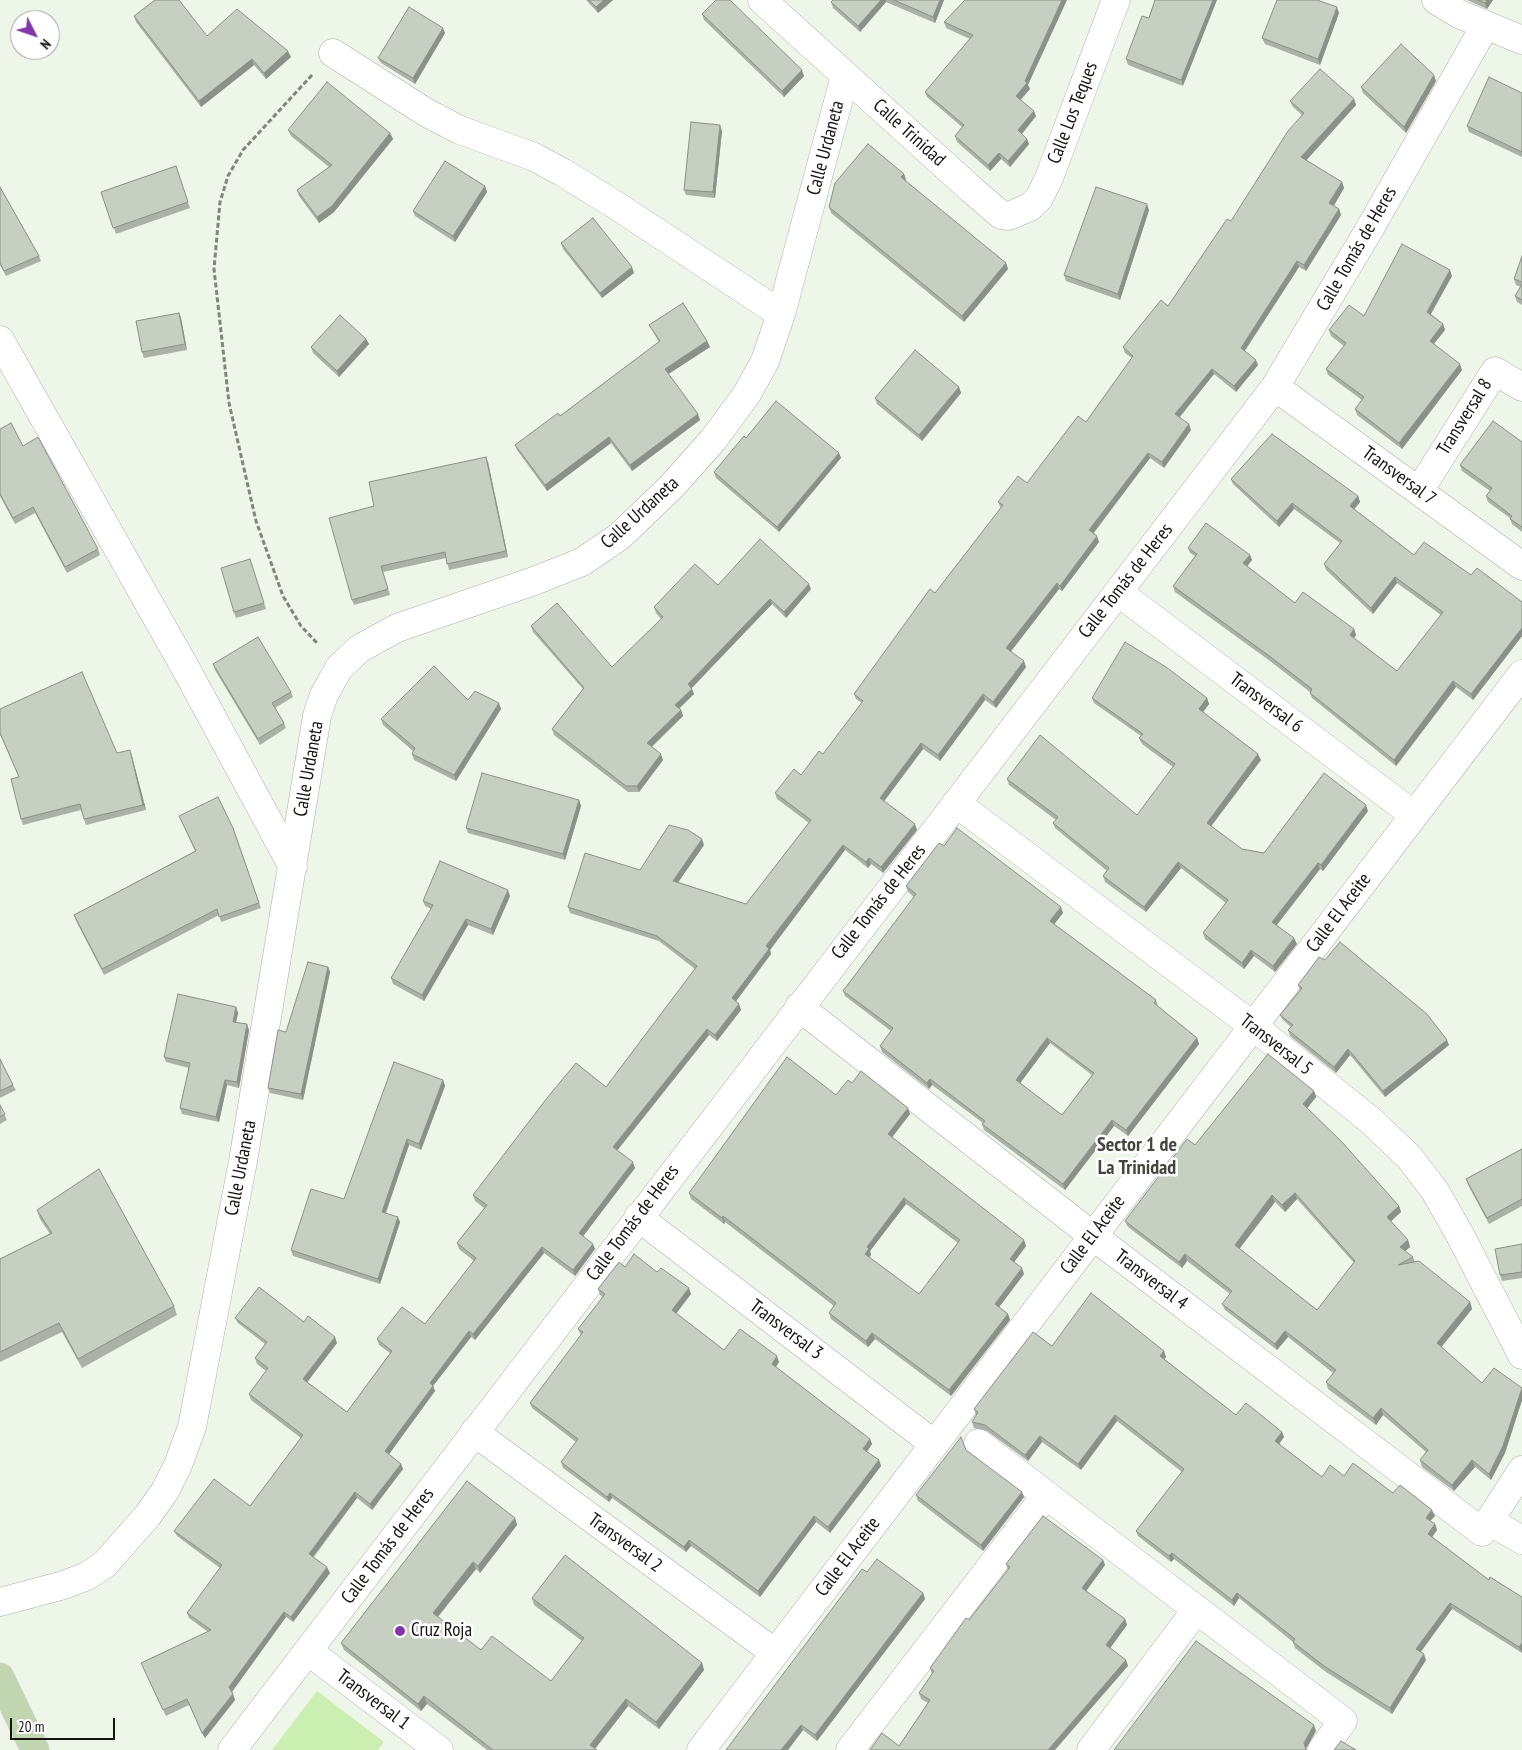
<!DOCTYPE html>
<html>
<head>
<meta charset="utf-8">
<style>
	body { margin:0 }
	#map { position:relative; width:1522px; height:1750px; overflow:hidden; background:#eef6e9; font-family:"PT Sans Narrow",sans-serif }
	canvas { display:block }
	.north { position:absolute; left:10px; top:10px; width:50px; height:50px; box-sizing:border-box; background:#fff; border:1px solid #a1a1a0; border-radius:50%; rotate:131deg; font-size:14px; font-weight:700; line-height:20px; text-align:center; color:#131511 }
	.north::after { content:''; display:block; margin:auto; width:18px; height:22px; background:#8236a7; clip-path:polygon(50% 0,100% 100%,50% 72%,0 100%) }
	.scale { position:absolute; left:10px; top:1718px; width:105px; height:22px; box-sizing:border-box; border:2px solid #131511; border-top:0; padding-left:6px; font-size:15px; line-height:18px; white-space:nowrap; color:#131511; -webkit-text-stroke:4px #fff; paint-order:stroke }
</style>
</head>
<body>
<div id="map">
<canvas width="1522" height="1750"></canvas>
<div class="north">N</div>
<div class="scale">20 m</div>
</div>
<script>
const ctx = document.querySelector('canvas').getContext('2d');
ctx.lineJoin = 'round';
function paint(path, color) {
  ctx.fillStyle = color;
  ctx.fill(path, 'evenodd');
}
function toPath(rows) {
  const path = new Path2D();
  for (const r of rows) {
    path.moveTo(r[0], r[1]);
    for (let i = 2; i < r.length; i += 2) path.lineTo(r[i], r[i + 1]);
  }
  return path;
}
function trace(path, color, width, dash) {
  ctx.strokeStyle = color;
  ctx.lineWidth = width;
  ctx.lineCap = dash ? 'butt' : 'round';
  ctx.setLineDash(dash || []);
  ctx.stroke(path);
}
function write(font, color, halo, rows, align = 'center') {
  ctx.font = font + ' "PT Sans Narrow",sans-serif';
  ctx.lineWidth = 5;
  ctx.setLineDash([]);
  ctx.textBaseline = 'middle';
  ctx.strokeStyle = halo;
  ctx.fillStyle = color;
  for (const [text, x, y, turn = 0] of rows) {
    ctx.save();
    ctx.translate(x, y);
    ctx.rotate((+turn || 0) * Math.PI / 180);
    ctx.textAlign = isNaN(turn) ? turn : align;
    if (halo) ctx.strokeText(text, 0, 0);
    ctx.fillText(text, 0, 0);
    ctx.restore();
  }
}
paint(toPath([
	[317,1691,384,1742,378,1750,272,1750]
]), '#cbeeb1');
const street = toPath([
	[762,0,972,190,1001,215,1009,216,1030,207,1039,198,1049,178,1116,0],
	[1436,0,1459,14,1522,40],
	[333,53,427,113,460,130,534,157,562,172,614,204,781,314],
	[0,340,186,669,293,867],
	[1275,387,1522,566],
	[1419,491,1495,371,1522,387],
	[1118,592,1414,815],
	[956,803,1253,1026,1370,1120,1409,1157,1435,1191,1460,1235,1522,1355],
	[799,1007,1093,1236,1482,1532,1522,1470],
	[638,1217,934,1444],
	[474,1432,775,1653],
	[978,1443,1343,1721,1322,1750],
	[1489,1521,1522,1540],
	[0,1602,64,1585,87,1576,105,1564,148,1515,165,1491,178,1465,192,1427,243,1161,317,716,324,695,339,668,359,649,397,628,534,581,582,562,620,536,672,486,713,440,747,394,765,361,781,314,845,76],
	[308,1651,439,1750],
	[232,1750,1275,387,1369,230,1485,26],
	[701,1750,1522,674],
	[850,1750,1046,1495],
	[1091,1750,1197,1609]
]);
const primary = toPath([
	[0,1677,35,1750]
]);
trace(street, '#aab1a5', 29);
trace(primary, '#d5d5d4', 29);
trace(toPath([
	[312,75,243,150,228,176,220,202,214,269,229,403,256,521,283,596,301,626,318,644]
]), '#81867d', 3, [5, 2.5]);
trace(street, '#fff', 28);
trace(primary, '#c1d6b0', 28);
paint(toPath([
	[586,0,613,0,598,13],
	[833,0,944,0,935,23,886,2,860,32,833,8,831,2],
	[965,0,1028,85,1030,89,1021,100,1036,116,1022,134,1027,139,1029,144,1010,167,1001,159,990,171,957,142,955,136,962,127,927,97,925,92,970,39,946,28,944,22],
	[1155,0,1183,86,1128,65,1126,59,1149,18],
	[1467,0,1493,0,1487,9],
	[1339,13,1320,65,1265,44,1262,38],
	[702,14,804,76,784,97,704,20],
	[134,16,207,36,291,57,266,79,254,65,201,107,136,22],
	[445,33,415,84,381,63,378,58],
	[1436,81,1406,133,1363,93,1361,87],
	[1522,93,1522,157,1469,132,1467,126],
	[1354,99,1356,105,1306,160,1342,182,1344,188,1334,205,1339,209,1341,215,1306,271,1299,267,1245,351,1258,365,1236,392,1214,374,1180,417,1191,430,1164,468,1150,458,1094,533,1099,542,1062,591,1059,589,1011,651,1026,667,996,708,985,700,940,761,923,749,884,801,917,830,883,873,871,864,868,868,845,850,770,950,771,954,736,1001,739,1004,741,1010,717,1041,709,1035,617,1151,635,1168,583,1236,595,1249,575,1276,544,1253,475,1340,471,1337,433,1386,435,1391,389,1454,401,1464,403,1469,372,1510,357,1498,314,1557,330,1573,293,1622,286,1617,232,1692,235,1700,205,1738,189,1705,166,1716,141,1663,208,1632,189,1618,187,1613,220,1568,177,1536,174,1531,250,1506,301,1438,251,1400,249,1394,266,1371,257,1364,255,1358,265,1344,238,1323,235,1318,304,1322,337,1343,307,1382,347,1412,390,1353,379,1345,377,1339,425,1324,474,1261,459,1249,457,1243,484,1208,475,1201,473,1195,606,1087,695,969,659,941,570,913,568,907,640,870,704,845,678,882,746,904,809,823,777,799,775,793,801,775,823,754,862,703,856,699,854,694,935,593,1001,508,998,502,1027,483,1086,422,1132,358,1125,353,1123,347,1168,306,1231,221,1302,115,1293,107,1290,101],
	[288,130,390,133,393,139,334,212,319,223,299,196,297,190,329,167,291,136],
	[722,131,715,198,686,195,684,190],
	[176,166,190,208,116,234,101,192],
	[904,174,906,180,905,181,1006,263,1008,269,964,322,831,213,829,207],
	[485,186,487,192,455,242,415,216,413,211],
	[0,187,39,256,41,261,6,276,0,265],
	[1149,210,1120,300,1066,281,1064,275],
	[561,243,634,273,602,298,563,249],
	[1522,256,1522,305,1517,302,1515,296,1521,287,1516,285,1514,279],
	[1452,276,1431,314,1443,324,1445,330,1434,344,1462,370,1402,449,1357,415,1355,409,1362,400,1328,375,1326,369,1344,346,1331,336,1329,330],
	[179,313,181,318,187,350,144,358,142,352],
	[649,325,707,341,710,347,668,374,700,420,632,471,611,443,547,491,517,450,515,445,560,416,659,342,652,330],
	[366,339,369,344,339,377,313,353,311,347],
	[959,387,961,393,922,441,877,404,875,398],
	[0,429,23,446,98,549,100,555,67,573,35,513,15,524,0,496],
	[746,438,839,453,841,458,779,532,716,478,714,472],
	[1522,442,1522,532,1512,524,1510,518,1488,502,1486,496,1490,491,1462,471,1460,465],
	[488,462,508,557,449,570,446,558,383,572,390,595,354,605,352,600,374,506],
	[1231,479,1358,496,1360,502,1354,509,1414,555,1471,575,1522,602,1522,636,1473,700,1456,687,1396,766,1312,698,1310,693,1310,692,1270,661,1175,592,1173,586,1195,556,1190,553,1188,548,1250,555,1252,560,1247,566,1295,603,1354,629,1356,635,1354,638,1397,671,1441,615,1397,583,1373,614,1326,570,1324,564,1340,543,1294,509,1279,527,1233,484],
	[252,565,266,609,236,618,234,612],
	[718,585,811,589,786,618,772,604,691,688,694,694,679,709,681,710,683,716,652,747,663,760,639,792,628,792,554,735,552,729,583,689,533,632,531,626,612,667,661,619,656,613,654,607],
	[213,664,291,692,293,697,275,708,284,723,286,728,260,745,215,670],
	[1092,698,1207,698,1209,704,1203,712,1261,760,1211,826,1242,849,1264,853,1368,811,1323,871,1320,869,1277,925,1297,944,1275,972,1254,956,1244,969,1205,939,1203,933,1226,903,1181,868,1146,912,1105,882,1103,876,1107,871,1055,828,1053,823,1056,820,1009,785,1007,779,1137,815,1173,767,1142,744,1139,738,1141,736,1094,703],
	[468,700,501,709,456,781,414,760,412,754,413,751,383,725,381,719],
	[0,709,117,753,130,750,146,810,86,825,81,810,23,825,21,819,19,777,0,734],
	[579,800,581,806,565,860,468,833,466,828],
	[179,816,233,828,261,908,221,922,219,915,104,975,76,921,74,915,195,851],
	[944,846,1063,913,1054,924,1156,1000,1158,1006,1197,1038,1199,1044,1128,1136,1114,1126,1065,1190,984,1130,982,1124,983,1123,932,1085,929,1089,882,1052,880,1046,891,1031,845,996,843,991,914,897,908,892,906,886],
	[1050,1043,1092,1075,1062,1115,1020,1083],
	[510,896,493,935,468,925,424,1001,393,984,391,978,431,909,425,906,423,901],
	[328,967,330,972,303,1100,270,1093,268,1088,286,1032],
	[1298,985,1449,1045,1385,1097,1350,1055,1336,1073,1290,1036,1288,1030,1291,1027,1283,1020,1280,1015,1300,990],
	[236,1007,238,1013,236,1022,249,1030,239,1088,227,1085,219,1122,182,1114,180,1108,189,1068,166,1062,164,1057],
	[0,1059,13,1085,16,1090,0,1098],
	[443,1080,445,1086,421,1150,409,1145,386,1213,400,1222,380,1284,293,1256,291,1250,344,1199],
	[852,1083,910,1114,892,1137,1026,1246,1014,1262,1024,1274,999,1307,1008,1314,1010,1320,951,1396,875,1339,868,1347,831,1319,829,1313,834,1306,725,1222,724,1224,691,1199,689,1193,836,1095],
	[906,1204,958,1243,919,1294,869,1257,871,1255,870,1251],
	[1314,1091,1316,1097,1307,1108,1399,1206,1401,1212,1391,1221,1408,1240,1410,1247,1405,1251,1413,1257,1415,1262,1470,1302,1472,1309,1441,1347,1482,1383,1522,1388,1522,1400,1505,1453,1491,1480,1475,1467,1454,1491,1422,1467,1420,1460,1426,1452,1383,1415,1376,1425,1328,1389,1326,1382,1333,1373,1288,1337,1277,1350,1225,1310,1222,1304,1230,1294,1187,1261,1182,1268,1128,1227,1125,1221,1195,1145],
	[1297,1199,1354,1263,1317,1310,1239,1249,1275,1202,1285,1212],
	[0,1105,7,1120,0,1124],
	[1522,1149,1522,1206,1489,1224,1468,1185,1466,1179],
	[37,1210,174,1306,177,1315,82,1368,62,1332,0,1362,0,1259,50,1234,40,1219],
	[1522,1244,1522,1278,1502,1281,1500,1275],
	[625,1267,657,1272,691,1294,676,1314,724,1350,779,1362,776,1367,870,1439,872,1444,867,1452,879,1460,881,1466,830,1533,816,1522,760,1597,691,1546,686,1552,612,1498,609,1502,563,1468,561,1462,576,1442,532,1408,530,1403,581,1335,578,1329,603,1297,600,1295,598,1289],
	[1052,1346,1164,1351,1166,1357,1164,1359,1236,1415,1282,1432,1284,1437,1279,1444,1322,1477,1344,1476,1393,1493,1435,1516,1430,1521,1435,1524,1437,1530,1432,1537,1489,1580,1522,1597,1522,1653,1452,1609,1421,1652,1426,1660,1392,1714,1326,1672,1295,1648,1293,1642,1239,1598,1234,1606,1174,1559,1171,1562,1138,1536,1136,1531,1182,1472,1117,1421,1081,1470,1042,1442,1028,1461,987,1431,974,1428,972,1422,976,1415,974,1409],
	[966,1450,1024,1497,983,1551,918,1501,916,1495],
	[515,1518,517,1525,480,1573,476,1569,438,1617,481,1650,551,1681,582,1641,534,1605,532,1598,702,1663,704,1670,659,1729,628,1706,595,1749,597,1750,487,1750,427,1704,421,1711,344,1650,341,1643],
	[1103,1560,1105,1565,1086,1591,1125,1619,1127,1625,1110,1648,1126,1660,1128,1666,899,1746,928,1703,921,1699,919,1693,932,1674,930,1668,969,1620,1008,1570,1006,1564],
	[867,1572,923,1593,925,1599,817,1741,803,1730,788,1750,726,1750]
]), '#abb1a7');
paint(toPath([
	[604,0,613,0,598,13,596,7],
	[881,0,886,0,886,2,860,32,858,26],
	[940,0,944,0,935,23,933,17],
	[1062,0,1067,0,1028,85,1030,89,1018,102,1016,96,1025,81],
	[1213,0,1217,0,1183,86,1181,80],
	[1487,0,1493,0,1487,9,1485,3],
	[1337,7,1339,13,1320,65,1318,59],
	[443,28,445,33,415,84,413,78],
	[288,51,291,57,266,79,264,73],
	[252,59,254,65,201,107,199,101],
	[802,70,804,76,784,97,782,91],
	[1434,75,1436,81,1406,133,1404,127],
	[1354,99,1356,105,1304,163,1301,157],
	[1034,111,1036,116,1020,136,1018,130],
	[720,125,722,131,715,198,713,192],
	[390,133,393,139,334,212,319,223,317,217],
	[1027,139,1029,144,1010,167,1008,161],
	[999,153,1001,159,990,171,988,165],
	[904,174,906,180,903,183,901,177],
	[1342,182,1344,188,1332,209,1329,203],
	[485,186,487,192,455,242,453,236],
	[1147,204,1149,210,1120,300,1118,294],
	[1339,209,1341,215,1306,271,1304,265],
	[1297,261,1299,267,1243,353,1241,348],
	[1006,263,1008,269,964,322,962,316],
	[632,267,634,273,602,298,600,293],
	[1450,270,1452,276,1429,317,1427,312],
	[179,313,181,318,187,350,185,344],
	[1443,324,1445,330,1432,346,1430,341],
	[366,339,369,344,339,377,337,371],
	[707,341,710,347,667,375,665,369],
	[1256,360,1258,365,1236,392,1234,386],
	[1460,364,1462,370,1402,449,1399,443],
	[1212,369,1214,374,1177,420,1175,414],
	[959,387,961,393,922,441,919,435],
	[698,414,700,420,632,471,630,465],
	[1189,424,1191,430,1164,468,1162,462],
	[609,437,611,443,547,491,545,485],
	[839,453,841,458,779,532,777,527],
	[1148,453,1150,458,1091,536,1089,530],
	[486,457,488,462,508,557,506,551],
	[1358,496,1360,502,1352,512,1350,506],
	[1292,503,1294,509,1279,527,1277,521],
	[1097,536,1099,542,1062,591,1060,586],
	[1250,555,1252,560,1245,569,1243,563],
	[1395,577,1397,583,1373,614,1371,608],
	[1057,583,1059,589,1009,654,1006,648],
	[809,584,811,589,786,618,784,612],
	[770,599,772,604,690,690,688,684],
	[1522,628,1522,636,1473,700,1471,694],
	[1354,629,1356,635,1352,641,1350,635],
	[1024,661,1026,667,996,708,993,702],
	[1453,681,1456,687,1396,766,1394,760],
	[692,689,694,694,677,710,675,705],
	[983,694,985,700,940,761,938,755],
	[1207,698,1209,704,1201,715,1199,709],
	[499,703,501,709,456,781,454,775],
	[681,710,683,716,649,749,647,743],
	[921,743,923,749,882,804,880,798],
	[130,750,132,756,146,810,143,805],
	[661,754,663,760,639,792,637,786],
	[1258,754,1261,760,1209,829,1207,823],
	[579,800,581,806,565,860,563,854],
	[1366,805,1368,811,1323,871,1321,865],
	[915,824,917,830,883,873,881,867],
	[702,839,704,845,675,887,673,881],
	[843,845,845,850,770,950,771,954,734,1004,732,998,766,946],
	[869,858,871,864,868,868,866,862],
	[1178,862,1181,868,1146,912,1144,907],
	[1318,863,1320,869,1275,927,1272,922],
	[508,890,510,896,493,935,491,929],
	[1061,907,1063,913,1052,927,1050,921],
	[466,919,468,925,424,1001,422,995],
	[1294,938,1297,944,1275,972,1273,966],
	[1251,950,1254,956,1244,969,1242,963],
	[328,967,330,972,303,1100,301,1094],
	[739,1004,741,1010,717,1041,715,1035],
	[236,1007,238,1013,235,1027,233,1022],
	[247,1024,249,1030,239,1088,237,1082],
	[707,1029,709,1035,615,1153,613,1147],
	[1047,1038,1050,1043,1018,1086,1016,1080],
	[1197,1038,1199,1044,1128,1136,1126,1130],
	[1447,1040,1449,1045,1385,1097,1383,1091],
	[1348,1049,1350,1055,1336,1073,1334,1067],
	[930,1079,932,1085,929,1089,927,1083],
	[225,1080,227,1085,219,1122,216,1117],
	[443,1080,445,1086,421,1150,419,1144],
	[1314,1091,1316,1097,1306,1110,1303,1104],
	[908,1108,910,1114,890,1140,888,1134],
	[1112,1120,1114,1126,1065,1190,1063,1184],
	[407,1139,409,1145,384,1217,382,1212],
	[633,1162,635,1168,581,1239,579,1233],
	[1295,1193,1297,1199,1285,1212,1282,1205],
	[1272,1195,1275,1202,1237,1252,1235,1245],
	[904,1198,906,1204,870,1251,871,1255,867,1260,865,1254,867,1247],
	[1399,1206,1401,1212,1389,1223,1387,1217],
	[723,1216,725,1222,724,1224,722,1218],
	[398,1217,400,1222,380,1284,378,1279],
	[1024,1240,1026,1246,1012,1265,1010,1259],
	[1408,1240,1410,1247,1403,1253,1400,1247],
	[593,1244,595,1249,575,1276,573,1270],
	[542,1247,544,1253,475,1340,473,1334],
	[1185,1254,1187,1261,1182,1268,1179,1262],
	[1022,1268,1024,1274,997,1310,995,1304],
	[689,1288,691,1294,674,1316,672,1310],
	[1470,1302,1472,1309,1439,1350,1437,1343],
	[1008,1314,1010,1320,951,1396,949,1390],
	[469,1331,471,1337,433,1386,435,1391,387,1457,385,1451,430,1383],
	[1285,1331,1288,1337,1277,1350,1275,1344],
	[872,1333,875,1339,868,1347,866,1341],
	[335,1337,337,1343,305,1385,303,1379],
	[1164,1351,1166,1357,1162,1362,1160,1356],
	[777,1356,779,1362,774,1370,772,1364],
	[1522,1388,1522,1400,1505,1453,1491,1480,1489,1474],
	[1381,1408,1383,1415,1376,1425,1373,1418],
	[1115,1415,1117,1421,1081,1470,1078,1464],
	[1282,1432,1284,1437,1277,1447,1275,1441],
	[1040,1436,1042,1442,1028,1461,1025,1455],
	[870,1439,872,1444,865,1454,863,1449],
	[879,1460,881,1466,830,1533,828,1527],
	[1472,1460,1475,1467,1454,1491,1452,1485],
	[401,1464,403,1469,372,1510,370,1504],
	[355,1492,357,1498,311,1559,309,1554],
	[1022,1492,1024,1497,983,1551,981,1545],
	[610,1493,612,1498,609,1502,607,1497],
	[1432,1510,1435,1516,1428,1523,1426,1518],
	[814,1516,816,1522,760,1597,758,1591],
	[515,1518,517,1525,480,1573,478,1566],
	[1435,1524,1437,1530,1430,1540,1428,1534],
	[689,1540,691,1546,686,1552,684,1547],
	[1172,1553,1174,1559,1171,1562,1169,1556],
	[1103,1560,1105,1565,1084,1594,1082,1588],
	[473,1562,476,1569,435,1620,433,1613],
	[327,1567,330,1573,293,1622,291,1617],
	[923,1593,925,1599,817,1741,815,1735],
	[1237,1593,1239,1598,1234,1606,1232,1600],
	[1450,1603,1452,1609,1418,1655,1416,1649],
	[284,1612,286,1617,231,1693,229,1687],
	[1125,1619,1127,1625,1108,1651,1106,1645],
	[1522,1643,1522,1653,1519,1647],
	[1424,1654,1426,1660,1392,1714,1390,1708],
	[1126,1660,1128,1666,1055,1750,1048,1750],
	[702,1663,704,1670,659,1729,656,1722],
	[233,1694,235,1700,205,1738,202,1733],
	[424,1696,427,1704,421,1711,418,1704],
	[626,1699,628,1706,594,1750,590,1745],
	[801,1725,803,1730,788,1750,781,1750],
	[1314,1725,1316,1731,1306,1749,1307,1750,1306,1750,1304,1743]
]), '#8b9088');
const building = toPath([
	[155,0,179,0,207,36,237,9,288,51,264,73,252,59,199,101,134,16,155,0],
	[589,0,604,0,596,7,589,0],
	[716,0,730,0,802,70,782,91,702,14,716,0],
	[833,0,881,0,858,26,831,2,833,0],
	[894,0,940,0,933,17,894,0],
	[965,0,1062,0,1025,81,1027,83,1016,96,1034,111,1018,130,1027,139,1008,161,999,153,988,165,955,136,964,125,925,92,973,35,944,22,965,0],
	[1155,0,1213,0,1181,80,1126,59,1142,16,1149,18,1155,0],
	[1277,0,1317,0,1337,7,1318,59,1262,38,1277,0],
	[1478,0,1487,0,1485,3,1478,0],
	[409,7,443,28,413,78,378,58,409,7],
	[1401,44,1434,75,1404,127,1361,87,1401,44],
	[1320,69,1354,99,1301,157,1342,182,1329,203,1339,209,1304,265,1297,261,1241,348,1256,360,1234,386,1212,369,1175,414,1189,424,1162,462,1148,453,1089,530,1097,536,1060,586,1057,583,1006,648,1024,661,993,702,983,694,938,755,921,743,880,798,915,824,881,867,869,858,866,862,843,845,766,946,769,949,732,998,739,1004,715,1035,707,1029,613,1147,633,1162,579,1233,593,1244,573,1270,542,1247,473,1334,469,1331,430,1383,433,1386,385,1451,401,1464,370,1504,355,1492,309,1554,327,1567,291,1617,284,1612,229,1687,233,1694,202,1733,187,1699,163,1710,141,1663,211,1630,187,1613,222,1565,174,1531,214,1479,250,1506,303,1435,249,1394,268,1368,255,1358,267,1342,235,1318,259,1287,304,1322,308,1316,335,1337,303,1379,347,1412,392,1351,377,1339,402,1307,425,1324,476,1258,457,1243,487,1205,473,1195,547,1098,576,1063,606,1087,697,966,657,936,568,907,585,853,640,870,669,825,688,830,702,839,673,881,746,904,811,820,775,793,794,769,801,775,819,751,823,754,863,701,854,694,930,589,935,593,1003,505,998,502,1018,476,1027,483,1078,416,1086,422,1133,356,1123,347,1161,300,1168,306,1227,219,1231,221,1288,131,1304,113,1290,101,1320,69],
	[1489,77,1522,93,1522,152,1467,126,1489,77],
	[327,82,390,133,332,206,317,217,297,190,332,165,288,130,327,82],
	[691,122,720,125,713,192,684,190,691,122],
	[868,144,904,174,901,177,1006,263,962,316,829,207,835,183,868,144],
	[445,161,485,186,453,236,413,211,445,161],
	[176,166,188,202,113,228,101,192,176,166],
	[0,187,39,256,4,271,0,263,0,187],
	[1096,187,1147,204,1118,294,1064,275,1096,187],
	[593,218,632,267,600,293,561,243,593,218],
	[1402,244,1450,270,1427,312,1443,324,1430,341,1460,364,1399,443,1355,409,1364,397,1326,369,1346,343,1329,330,1349,305,1364,316,1402,244],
	[1522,256,1522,282,1514,279,1522,256],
	[1522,284,1522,300,1515,296,1522,284],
	[683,303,707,341,665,369,698,414,630,465,609,437,545,485,515,445,558,413,560,416,660,341,649,325,683,303],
	[179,313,185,344,142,352,136,321,179,313],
	[340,315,366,339,337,371,311,347,340,315],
	[915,350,959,387,919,435,875,398,915,350],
	[776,401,839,453,777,527,714,472,744,436,746,438,776,401],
	[1493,421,1522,442,1522,527,1510,519,1512,516,1486,496,1492,488,1460,465,1493,421],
	[11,423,23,446,38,437,98,549,65,567,33,507,13,518,0,494,0,429,11,423],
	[1272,434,1358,496,1350,506,1414,555,1424,542,1471,575,1477,568,1522,602,1522,628,1471,694,1453,681,1394,760,1310,693,1312,689,1268,655,1173,586,1197,554,1188,548,1206,523,1250,555,1243,563,1295,603,1303,592,1354,629,1350,635,1397,671,1443,612,1395,577,1371,608,1324,564,1342,541,1292,503,1277,521,1231,479,1272,434],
	[486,457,506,551,447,564,445,552,381,566,388,589,352,600,329,518,374,506,369,482,486,457],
	[760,539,809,584,784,612,770,599,688,684,692,689,675,705,681,710,647,743,661,754,637,786,626,786,552,729,584,688,531,626,557,603,612,667,663,617,654,607,695,564,718,585,760,539],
	[250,559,264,603,234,612,221,568,250,559],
	[258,637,291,692,272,703,284,723,258,739,213,664,258,637],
	[1125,642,1166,667,1207,698,1199,709,1258,754,1207,823,1242,849,1264,853,1324,773,1366,805,1321,865,1318,863,1272,922,1294,938,1273,966,1251,950,1242,963,1203,933,1228,900,1178,862,1144,907,1103,876,1109,868,1053,823,1058,817,1007,779,1040,735,1137,815,1175,764,1139,738,1143,734,1092,698,1125,642],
	[434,666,468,700,475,691,499,703,454,775,412,754,415,748,381,719,434,666],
	[82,672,117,753,130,750,143,805,84,819,80,804,21,819,11,779,19,777,0,733,0,709,82,672],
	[482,773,579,800,563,854,466,828,482,773],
	[218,797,233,828,259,903,219,917,217,909,102,969,74,915,196,851,179,816,218,797],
	[957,828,1061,907,1050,921,1156,1000,1154,1003,1197,1038,1126,1130,1112,1120,1063,1184,982,1124,985,1121,930,1079,927,1083,880,1046,893,1028,843,991,916,894,906,886,939,843,944,846,957,828],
	[1047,1038,1094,1073,1062,1115,1016,1080,1047,1038],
	[440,861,508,890,491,929,466,919,422,995,391,978,433,905,423,901,440,861],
	[1340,942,1427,1014,1447,1040,1383,1091,1348,1049,1334,1067,1288,1030,1293,1025,1280,1015,1302,988,1298,985,1319,957,1325,960,1340,942],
	[308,962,328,967,301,1094,268,1088,278,1030,286,1032,308,962],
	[178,994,236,1007,233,1022,247,1024,237,1082,225,1080,216,1117,180,1108,190,1063,164,1057,178,994],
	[1268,1054,1314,1091,1303,1104,1342,1142,1399,1206,1387,1217,1408,1240,1400,1247,1413,1257,1398,1265,1419,1261,1470,1302,1437,1343,1482,1383,1494,1368,1522,1388,1503,1446,1489,1474,1472,1460,1452,1485,1420,1460,1428,1450,1381,1408,1373,1418,1326,1382,1336,1370,1285,1331,1275,1344,1222,1304,1232,1291,1185,1254,1179,1262,1125,1221,1187,1139,1195,1145,1268,1054],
	[1295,1193,1355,1261,1317,1310,1235,1245,1272,1195,1282,1205,1295,1193],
	[787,1057,836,1095,848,1080,852,1083,861,1071,908,1108,888,1134,1024,1240,1010,1259,1022,1268,995,1304,1008,1314,949,1390,872,1333,866,1341,829,1313,836,1303,723,1216,722,1218,689,1193,787,1057],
	[904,1198,960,1240,919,1294,865,1254,869,1249,867,1247,904,1198],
	[0,1059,13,1085,0,1091,0,1059],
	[394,1062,443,1080,419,1144,407,1139,382,1212,398,1217,378,1279,291,1250,311,1189,344,1199,394,1062],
	[0,1105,5,1114,0,1117,0,1105],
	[1522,1149,1522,1199,1487,1218,1466,1179,1522,1149],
	[99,1169,174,1306,78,1359,59,1323,0,1352,0,1259,52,1233,37,1210,99,1169],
	[1522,1244,1522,1272,1500,1275,1495,1249,1522,1244],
	[634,1254,657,1272,661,1268,689,1288,672,1310,724,1350,740,1329,777,1356,772,1364,870,1439,863,1449,879,1460,828,1527,814,1516,758,1591,689,1540,684,1547,610,1493,607,1497,561,1462,578,1439,530,1403,583,1332,578,1329,605,1294,598,1289,619,1262,625,1267,634,1254],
	[1091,1293,1164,1351,1160,1356,1236,1415,1246,1403,1282,1432,1275,1441,1322,1477,1330,1465,1344,1476,1353,1463,1393,1493,1400,1485,1432,1510,1426,1518,1435,1524,1428,1534,1489,1580,1490,1577,1522,1597,1522,1643,1519,1647,1450,1603,1416,1649,1424,1654,1390,1708,1324,1666,1293,1642,1295,1639,1237,1593,1232,1600,1172,1553,1169,1556,1136,1531,1184,1469,1115,1415,1078,1464,1040,1436,1025,1455,985,1425,972,1422,978,1412,974,1409,1033,1332,1052,1346,1091,1293],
	[961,1437,966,1450,1022,1492,981,1545,916,1495,961,1437],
	[467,1481,515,1518,478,1566,473,1562,433,1613,481,1650,492,1636,551,1681,584,1638,532,1598,565,1555,702,1663,656,1722,626,1699,590,1745,597,1750,493,1750,424,1696,418,1704,341,1643,467,1481],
	[1043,1516,1103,1560,1082,1588,1125,1619,1106,1645,1126,1660,1048,1750,870,1750,882,1733,899,1746,930,1700,919,1693,934,1671,930,1668,966,1618,969,1620,1010,1567,1006,1564,1043,1516],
	[877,1559,923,1593,815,1735,801,1725,781,1750,726,1750,862,1569,867,1572,877,1559],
	[1196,1641,1314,1725,1304,1743,1306,1750,1114,1750,1196,1641],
	[1341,1741,1356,1750,1334,1750,1341,1741]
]);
paint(building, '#c7cec2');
trace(building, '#8b9088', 1);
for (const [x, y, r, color] of [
	[400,1631,6,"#8236a7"]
]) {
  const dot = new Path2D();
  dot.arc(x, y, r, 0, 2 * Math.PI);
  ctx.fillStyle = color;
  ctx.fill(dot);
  trace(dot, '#fff', 2);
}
write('19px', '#131511', '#fff', [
	["Calle Los Teques",1073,113,-69],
	["Calle Trinidad",909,133,42],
	["Calle Urdaneta",826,148,-75],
	["Calle Tomás de Heres",1357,249,-60],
	["Transversal 8",1465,417,-58],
	["Transversal 7",1399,476,36],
	["Calle Urdaneta",640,513,-42],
	["Calle Tomás de Heres",1126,581,-52],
	["Transversal 6",1266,703,37],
	["Calle Urdaneta",309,769,-80],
	["Calle Tomás de Heres",879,902,-52],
	["Calle El Aceite",1339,913,-53],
	["Transversal 5",1276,1045,38],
	["Calle Urdaneta",241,1168,-79],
	["Calle Tomás de Heres",633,1223,-53],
	["Calle El Aceite",1093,1235,-53],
	["Transversal 4",1151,1280,37],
	["Transversal 3",786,1330,37],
	["Transversal 2",625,1543,36],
	["Calle Tomás de Heres",388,1546,-53],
	["Calle El Aceite",848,1557,-53],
	["Transversal 1",373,1700,37]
]);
write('19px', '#131511', '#fff', [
	["Cruz Roja",411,1631]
], 'left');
write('bold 20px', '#42473d', '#fff', [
	["Sector 1 de",1137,1145],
	["La Trinidad",1137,1168]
]);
</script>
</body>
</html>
